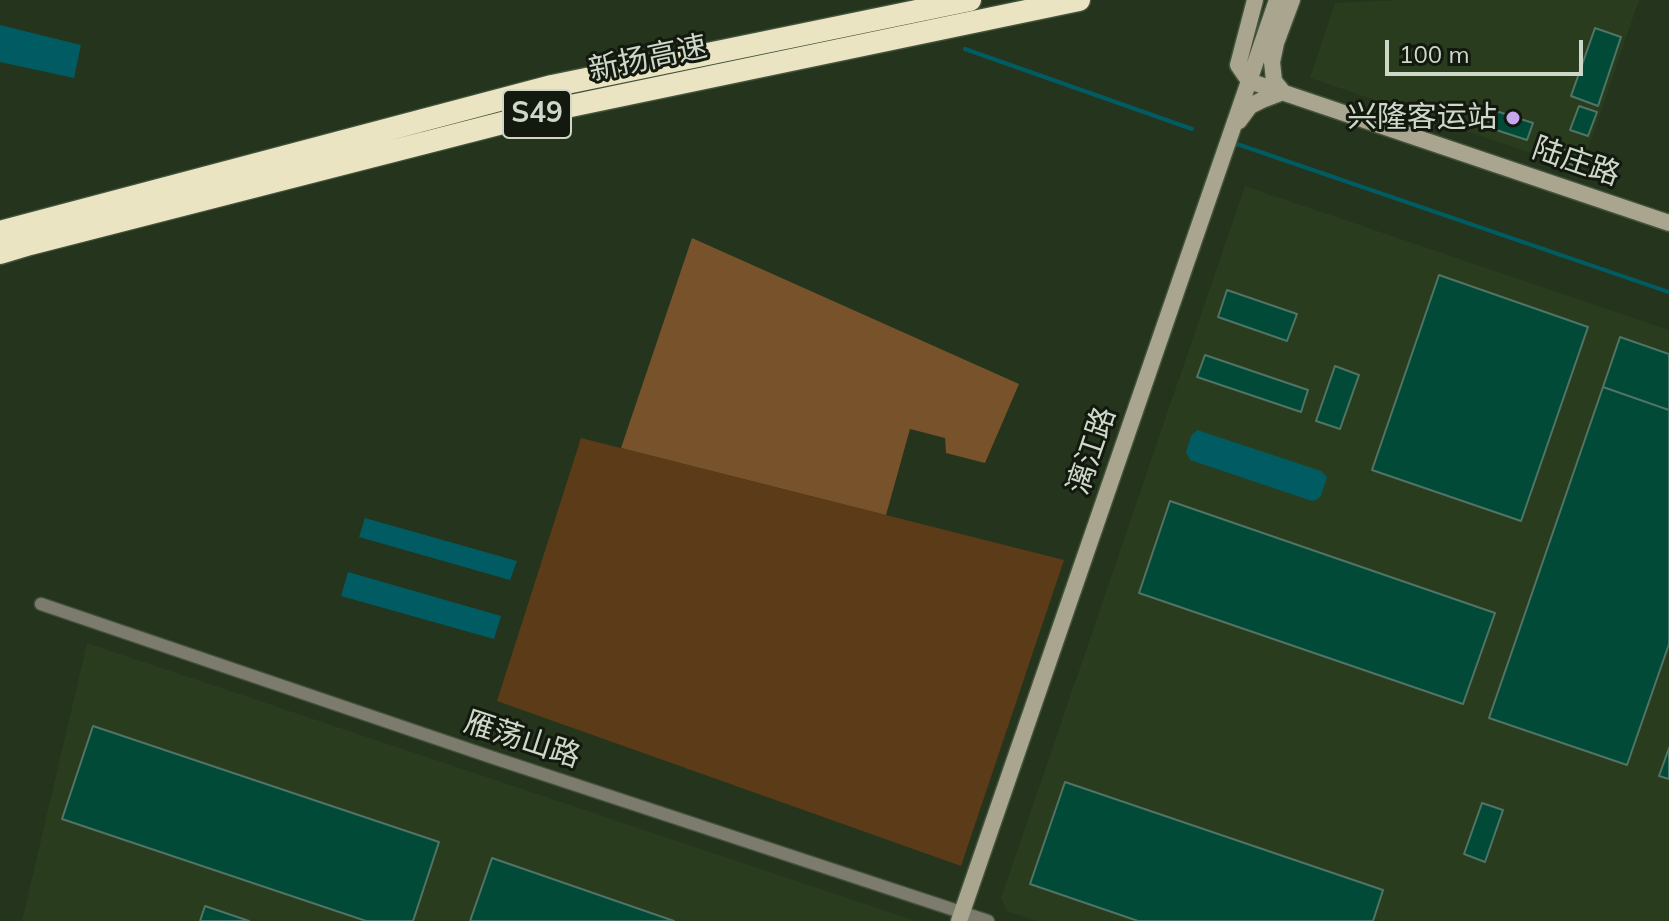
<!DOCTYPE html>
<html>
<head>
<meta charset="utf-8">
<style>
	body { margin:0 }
	#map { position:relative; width:1669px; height:921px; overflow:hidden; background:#25341c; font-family:Mulish,sans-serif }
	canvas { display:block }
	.scale { position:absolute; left:1385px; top:40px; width:198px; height:36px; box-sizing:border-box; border:4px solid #ced8c9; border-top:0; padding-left:10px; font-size:24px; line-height:28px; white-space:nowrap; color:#ced8c9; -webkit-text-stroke:6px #13190f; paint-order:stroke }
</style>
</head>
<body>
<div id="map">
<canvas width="1669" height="921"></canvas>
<div class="scale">100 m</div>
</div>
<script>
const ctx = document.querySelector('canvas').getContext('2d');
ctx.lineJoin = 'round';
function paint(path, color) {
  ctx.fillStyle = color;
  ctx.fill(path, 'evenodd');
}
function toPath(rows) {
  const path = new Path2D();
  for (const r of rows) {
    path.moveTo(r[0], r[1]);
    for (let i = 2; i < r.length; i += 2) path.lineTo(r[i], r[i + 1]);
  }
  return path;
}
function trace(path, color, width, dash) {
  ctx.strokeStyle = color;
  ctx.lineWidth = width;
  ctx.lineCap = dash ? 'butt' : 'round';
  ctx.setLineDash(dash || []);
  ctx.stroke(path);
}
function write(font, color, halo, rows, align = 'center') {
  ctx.font = font + ' Mulish,"Noto Sans SC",sans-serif';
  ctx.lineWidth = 6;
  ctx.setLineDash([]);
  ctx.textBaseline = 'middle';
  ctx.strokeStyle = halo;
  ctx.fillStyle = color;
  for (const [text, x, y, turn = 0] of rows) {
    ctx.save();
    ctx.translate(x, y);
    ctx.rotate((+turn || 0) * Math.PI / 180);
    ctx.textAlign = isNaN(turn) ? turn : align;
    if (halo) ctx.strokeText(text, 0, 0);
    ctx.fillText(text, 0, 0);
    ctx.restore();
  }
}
paint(toPath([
	[1400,0,1639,0,1581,170,1310,78,1335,3],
	[1245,186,1669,330,1669,921,1036,921,1007,911,1001,898],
	[87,643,916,921,22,921]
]), '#293c1d');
paint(toPath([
	[581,438,1064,560,961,866,497,701]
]), '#5b3b18');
paint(toPath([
	[692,238,1019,384,985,463,946,453,945,438,910,429,886,515,621,448]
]), '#77522b');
paint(toPath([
	[0,25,81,45,74,78,0,62],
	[1197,430,1321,471,1327,477,1321,496,1316,500,1312,501,1190,460,1186,452,1191,436],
	[365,518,517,561,510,580,359,537],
	[348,572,501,616,494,639,341,596]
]), '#005c62');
trace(toPath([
	[965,49,1192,129],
	[1237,144,1669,292]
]), '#005c62', 4);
const building = toPath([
	[1595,28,1621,37,1598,106,1571,96,1595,28],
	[1579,106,1597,112,1588,136,1570,130,1579,106],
	[1493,110,1533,123,1527,140,1487,127,1493,110],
	[1563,149,1582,156,1578,167,1559,160,1563,149],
	[1439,275,1588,327,1521,521,1372,470,1439,275],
	[1227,290,1297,314,1287,341,1218,317,1227,290],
	[1620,337,1669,354,1669,410,1603,387,1620,337],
	[1205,355,1308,390,1301,412,1197,377,1205,355],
	[1335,366,1359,375,1340,429,1316,421,1335,366],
	[1603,387,1669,410,1669,644,1627,765,1489,718,1603,387],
	[1170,501,1495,613,1463,704,1139,593,1170,501],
	[93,726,439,842,413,921,366,921,62,819,93,726],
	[1669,748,1669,779,1659,776,1669,748],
	[1065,782,1383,890,1373,921,1138,921,1030,884,1065,782],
	[1482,803,1503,810,1485,862,1464,854,1482,803],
	[492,858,674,921,470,921,492,858],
	[205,906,249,921,200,921,205,906]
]);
paint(building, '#004a37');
trace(building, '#517466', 2);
const street = toPath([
	[41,604,491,757,988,921]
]);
const secondary = toPath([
	[1255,0,1238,65,1249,81,1669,223],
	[1283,92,1274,81,1272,62,1276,43,1292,0],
	[1239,121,1250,106,1262,100,1283,92],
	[959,921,1277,0]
]);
const highway = toPath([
	[0,232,552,86,970,0],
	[0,253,30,244,561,108,1079,0]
]);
trace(street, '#43523b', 15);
trace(secondary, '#43523b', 19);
trace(highway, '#43523b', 25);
trace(street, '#7d7b6d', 12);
trace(secondary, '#a9a58f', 16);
trace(highway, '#eae4c2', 22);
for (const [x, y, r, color] of [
	[1513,118,8,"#c8a6ef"]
]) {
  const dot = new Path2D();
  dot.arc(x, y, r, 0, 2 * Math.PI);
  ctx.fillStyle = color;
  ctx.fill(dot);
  trace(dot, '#13190f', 3);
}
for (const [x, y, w] of [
	[537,114,68]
]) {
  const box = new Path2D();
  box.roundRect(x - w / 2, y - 24, w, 48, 6);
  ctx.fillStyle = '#13190f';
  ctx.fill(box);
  trace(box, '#ced8c9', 2);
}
write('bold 28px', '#ced8c9', null, [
	["S49",537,114]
]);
write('30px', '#ced8c9', '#13190f', [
	["新扬高速",648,59,-12],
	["陆庄路",1576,162,19],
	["漓江路",1092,451,-71],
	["雁荡山路",522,740,18]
]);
write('30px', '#ced8c9', '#13190f', [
	["兴隆客运站",1497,118]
], 'right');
</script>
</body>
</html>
